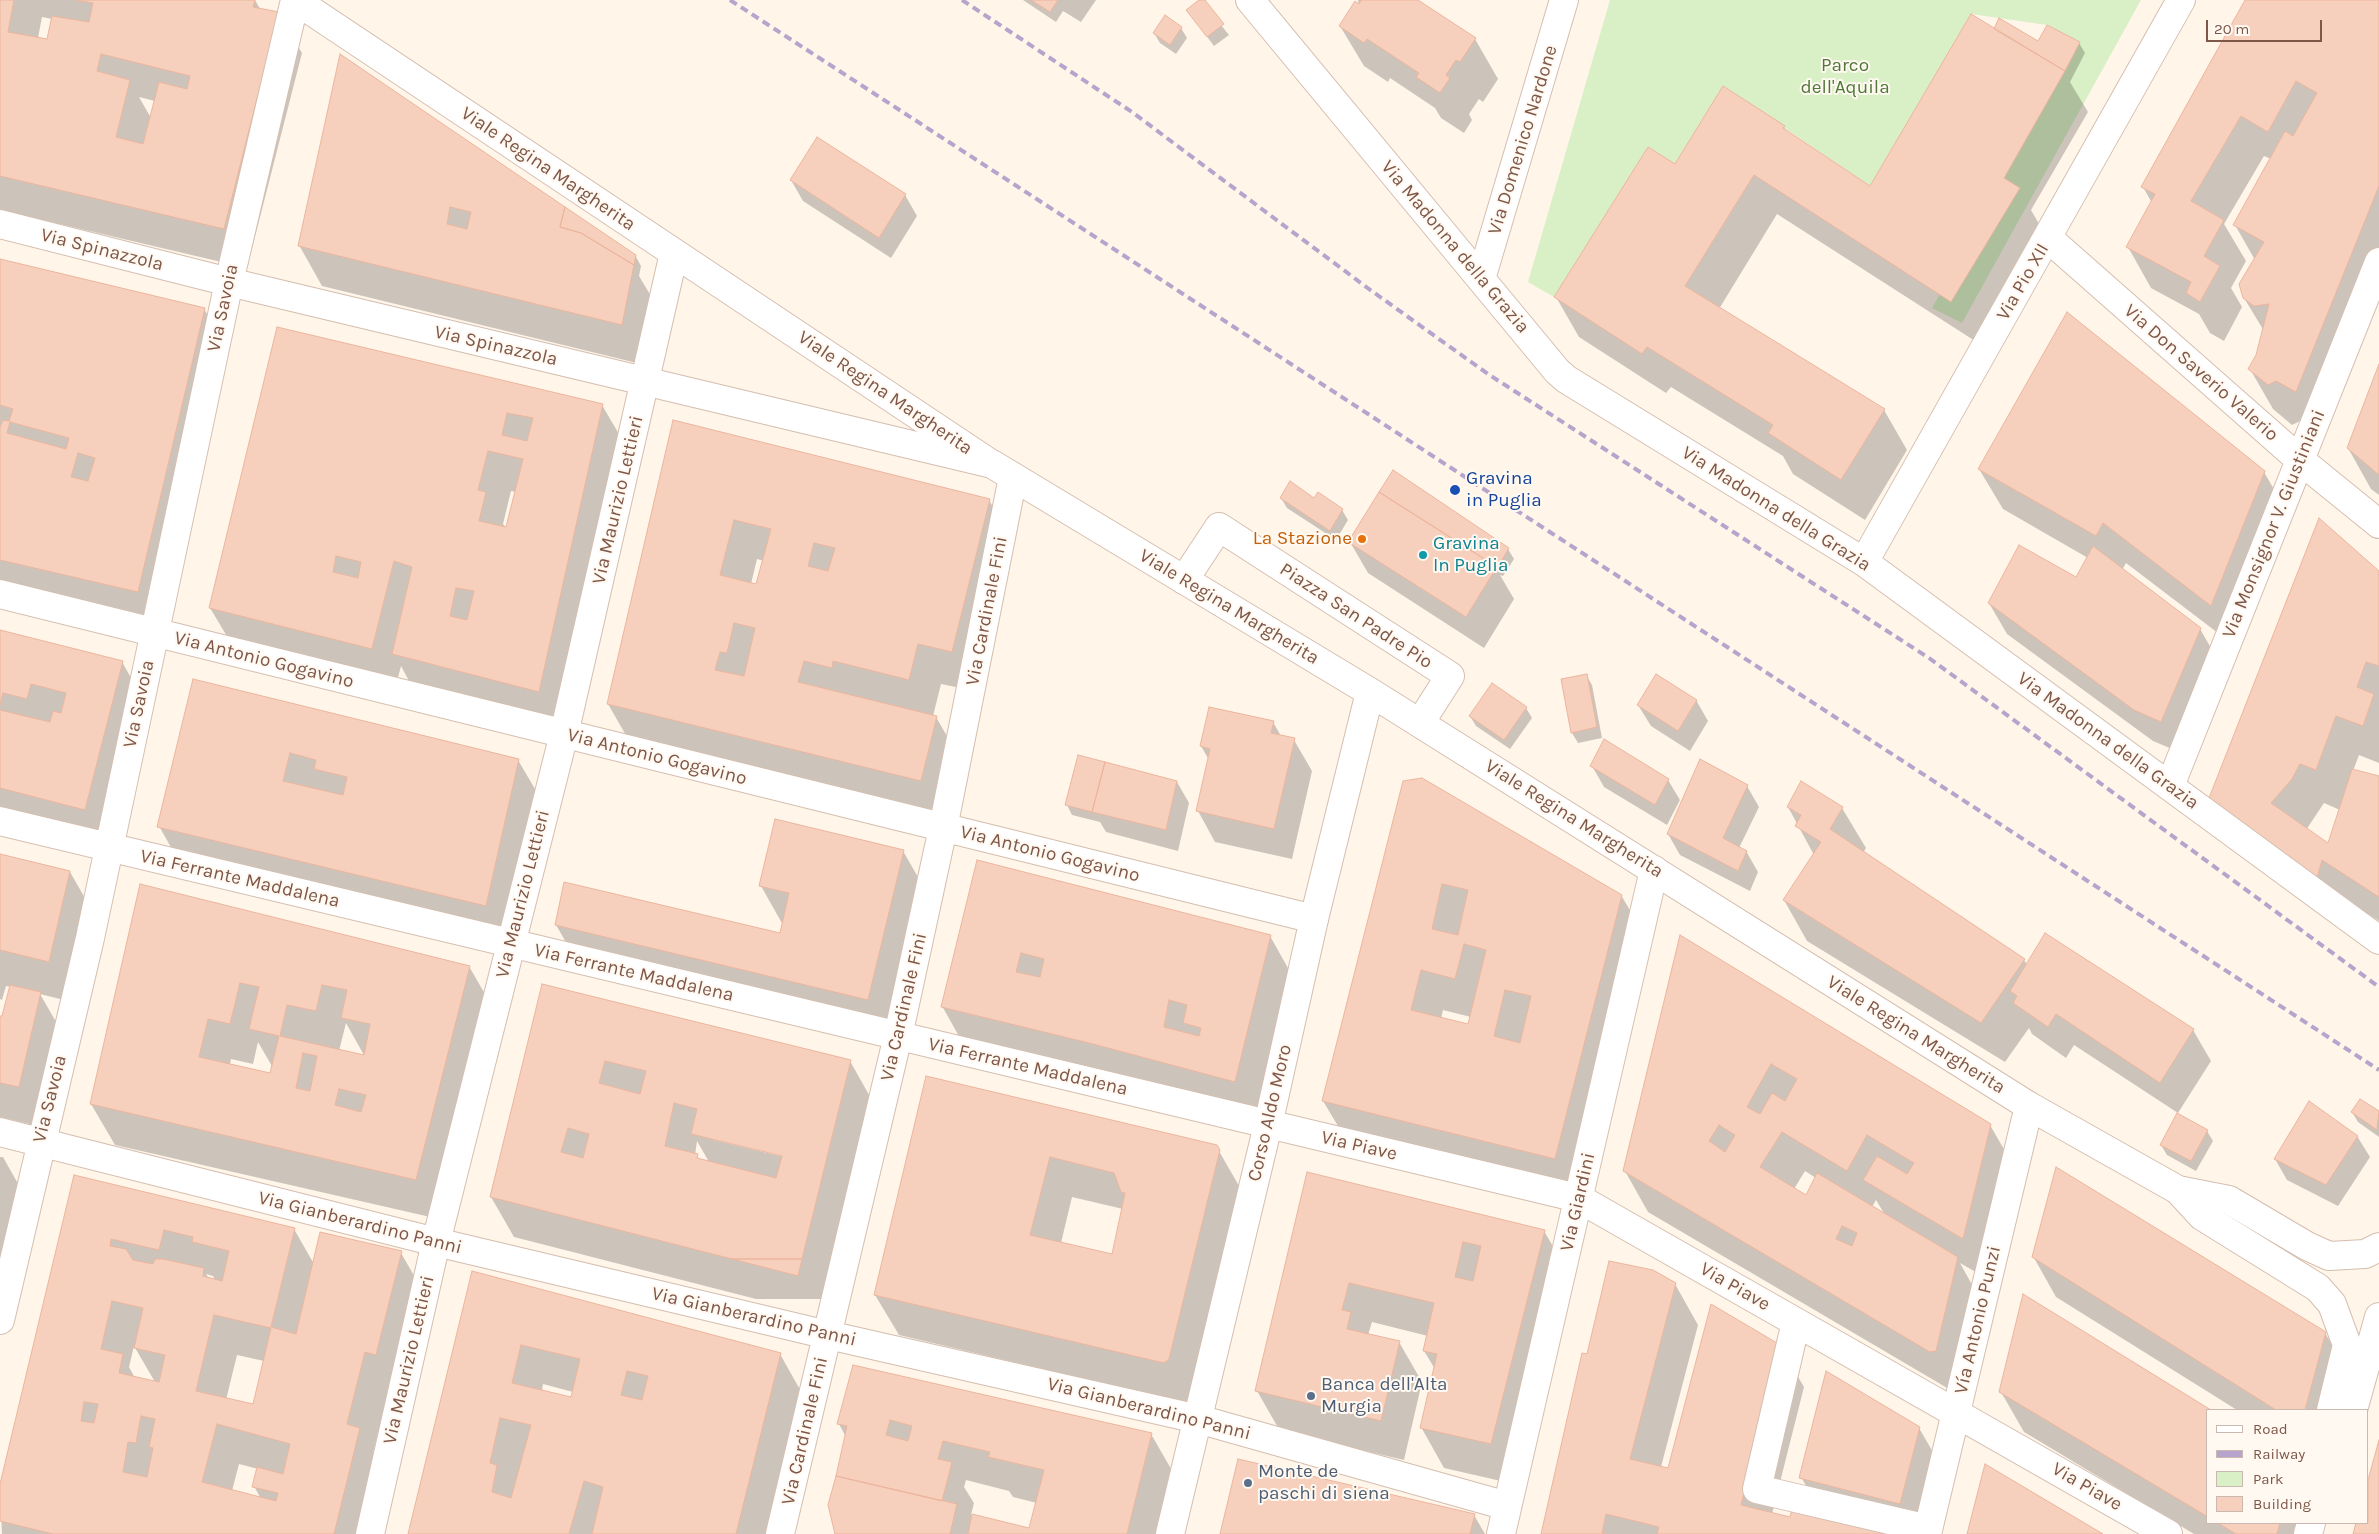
<!DOCTYPE html>
<html>
<head>
<meta charset="utf-8">
<style>
	body { margin:0 }
	#map { position:relative; width:2379px; height:1534px; overflow:hidden; background:#fff5e9; font-family:Karla,sans-serif }
	canvas { display:block }
	.legend { position:absolute; left:2206px; top:1409px; width:162px; height:115px; box-sizing:border-box; background:#fff9f2; border:1px solid #cbb8ae; margin:0; padding:6px 9px; list-style:none; font-size:15px; color:#7e5748 }
	.legend li { display:flex; align-items:center; gap:10px; height:25px }
	.legend b { width:25px; border:1px solid #cbb8ae }
	.scale { position:absolute; left:2206px; top:20px; width:116px; height:22px; box-sizing:border-box; border:2px solid #7e5748; border-top:0; padding-left:6px; font-size:15px; line-height:18px; white-space:nowrap; color:#7e5748; -webkit-text-stroke:4px #fff9f2; paint-order:stroke }
</style>
</head>
<body>
<div id="map">
<canvas width="2379" height="1534"></canvas>
<ul class="legend">
<li><b style="height:6px;background:#fff"></b>Road</li>
<li><b style="height:6px;background:#b7a4cc"></b>Railway</li>
<li><b style="height:14px;background:#d9efc5"></b>Park</li>
<li><b style="height:14px;background:#f7d0bd"></b>Building</li>
</ul>
<div class="scale">20 m</div>
</div>
<script>
const ctx = document.querySelector('canvas').getContext('2d');
ctx.lineJoin = 'round';
function paint(path, color) {
  ctx.fillStyle = color;
  ctx.fill(path, 'evenodd');
}
function toPath(rows) {
  const path = new Path2D();
  for (const r of rows) {
    path.moveTo(r[0], r[1]);
    for (let i = 2; i < r.length; i += 2) path.lineTo(r[i], r[i + 1]);
  }
  return path;
}
function trace(path, color, width, dash) {
  ctx.strokeStyle = color;
  ctx.lineWidth = width;
  ctx.lineCap = dash ? 'butt' : 'round';
  ctx.setLineDash(dash || []);
  ctx.stroke(path);
}
function write(font, color, halo, rows, align = 'center') {
  ctx.font = font + ' Karla,sans-serif';
  ctx.lineWidth = 4;
  ctx.setLineDash([]);
  ctx.textBaseline = 'middle';
  ctx.strokeStyle = halo;
  ctx.fillStyle = color;
  for (const [text, x, y, turn = 0] of rows) {
    ctx.save();
    ctx.translate(x, y);
    ctx.rotate((+turn || 0) * Math.PI / 180);
    ctx.textAlign = isNaN(turn) ? turn : align;
    if (halo) ctx.strokeText(text, 0, 0);
    ctx.fillText(text, 0, 0);
    ctx.restore();
  }
}
paint(toPath([
	[1610,0,2141,0,1962,323,1932,308,2080,42,2047,25,1971,14,1870,186,1723,86,1675,164,1648,147,1554,297,1528,282]
]), '#d9efc5');
paint(toPath([
	[0,0,255,0,260,9,278,13,302,53,247,268,0,210],
	[42,17,52,19,48,40,38,38],
	[139,97,155,101,151,118],
	[1023,0,1096,0,1081,22,1063,11,1056,22],
	[1201,0,1229,35,1214,46,1188,11],
	[1358,0,1416,0,1475,39,1498,79,1483,102,1479,99,1469,114,1472,120,1464,133,1441,118,1435,108,1390,78,1388,82,1364,66,1340,26,1359,6],
	[2247,0,2379,0,2379,283,2319,431,2300,421,2292,425,2273,409,2250,369,2257,355,2264,331,2244,298,2255,260,2235,225,2271,159,2264,156,2224,224,2246,261,2231,288,2242,307,2224,341,2210,333,2199,314,2151,288,2128,247,2152,203,2143,187],
	[1165,17,1181,28,1187,38,1176,54,1160,43,1154,33],
	[2047,26,2079,43,2085,53,2070,82,2088,112,2031,210,2042,229,1975,341,1777,214,1719,309,1884,410,1907,450,1865,520,1793,474,1783,456,1671,387,1666,393,1579,337,1556,297,1675,166,1784,127,1787,133,1871,188,1995,30,2038,43],
	[340,56,635,255,641,266,639,276,657,306,645,365,322,286,299,245],
	[791,180,905,195,917,216,891,258,803,201],
	[0,260,204,309,228,349,161,632,0,594],
	[278,328,602,405,626,446,562,732,416,694,401,666,395,689,234,648,210,608],
	[511,491,516,492,507,529,503,524],
	[2379,367,2379,495,2371,489,2348,448],
	[674,422,989,500,1012,540,975,691,941,684,933,716,936,717,959,757,944,821,631,744,608,704],
	[757,559,764,561,757,585,751,584],
	[1979,469,2264,472,2287,512,2235,646,2126,563,2122,570,2200,629,2218,660,2179,752,2153,741,2007,634,1989,603,2077,578,2088,558,2003,509],
	[1281,498,1315,499,1342,510,1348,520,1336,540,1287,508],
	[1350,542,1508,549,1514,559,1503,576,1500,575,1514,599,1484,648,1368,573],
	[2379,572,2379,763,2359,755,2353,771,2379,777,2379,921,2346,900,2234,838,2210,798],
	[2324,803,2340,810,2329,845,2306,830],
	[0,632,122,662,145,702,108,849,0,822],
	[1586,675,1592,685,1602,738,1578,743,1572,733,1562,680],
	[194,680,518,760,542,801,509,946,182,867,159,826],
	[1696,700,1708,721,1690,751,1651,726,1638,705],
	[1526,708,1532,718,1510,749,1476,726,1470,716],
	[1273,722,1281,736,1294,740,1312,771,1292,859,1215,842,1198,811,1209,760,1201,746],
	[1592,766,1668,780,1680,800,1667,825,1604,787],
	[1177,782,1189,803,1178,851,1106,832,1100,822,1072,815,1067,805],
	[1404,782,1621,895,1645,936,1578,1199,1347,1141,1323,1101],
	[1443,1010,1471,1017,1469,1026,1441,1019],
	[1747,786,1759,807,1739,848,1746,851,1758,872,1750,891,1680,855,1668,834],
	[1788,807,1842,808,1866,848,1863,853,2024,960,2027,965,2193,1030,2211,1061,2178,1113,2074,1045,2066,1058,2032,1034,2029,1028,2005,1062,1807,941,1784,900,1814,855],
	[903,851,926,891,891,1039,579,965,556,925,781,935,783,925,761,886],
	[0,855,70,872,93,912,72,1002,40,994,63,1034,42,1127,0,1117,0,1017,3,1018,11,987,6,986,2,1000,0,999],
	[978,862,1270,936,1293,977,1257,1121,965,1047,942,1006],
	[141,886,470,968,493,1008,439,1219,115,1145,91,1104],
	[346,1023,365,1057,339,1051],
	[258,1042,273,1068,271,1074,230,1065,231,1059,253,1064],
	[1681,937,1990,1125,2013,1165,1986,1278,1960,1263,1980,1299,1954,1392,1648,1212,1625,1171],
	[1805,1171,1816,1178,1806,1197,1794,1189],
	[1876,1200,1885,1215,1872,1207],
	[543,985,850,1061,873,1102,825,1299,756,1299,514,1237,491,1197],
	[714,1138,788,1156,788,1158,714,1140],
	[697,1141,709,1162,700,1160,695,1155],
	[927,1077,1216,1146,1242,1191,1191,1400,1187,1403,899,1335,875,1295],
	[1072,1197,1123,1209,1112,1256,1061,1243],
	[2360,1100,2379,1113,2379,1137,2358,1122,2352,1112],
	[2207,1131,2213,1141,2196,1171,2167,1155,2161,1145],
	[2357,1136,2370,1157,2338,1206,2287,1180,2275,1159],
	[0,1157,3,1157,26,1198,0,1308],
	[1308,1173,1544,1231,1568,1272,1514,1484,1444,1468,1421,1427,1435,1369,1424,1351,1428,1336,1372,1322,1368,1335,1399,1342,1422,1382,1404,1460,1280,1431,1257,1391],
	[75,1177,294,1229,314,1264,401,1253,424,1293,399,1395,388,1392,373,1453,382,1469,367,1534,2,1534,0,1490],
	[206,1274,213,1276,215,1280,209,1279],
	[134,1346,155,1382,135,1378,129,1367],
	[237,1355,264,1361,254,1406,226,1400],
	[239,1464,258,1469,254,1486,261,1499,232,1491],
	[2033,1256,2325,1333,2349,1373,2339,1410,2237,1410,2056,1297],
	[473,1272,780,1354,803,1395,769,1534,409,1534],
	[543,1384,573,1392,572,1399,542,1391],
	[1675,1284,1698,1325,1661,1467,1669,1469,1781,1347,1804,1387,1772,1514,1889,1534,1543,1534,1588,1356],
	[2024,1296,2209,1410,2208,1523,2314,1523,2311,1534,2194,1534,2024,1432,2001,1392],
	[854,1367,1151,1434,1174,1474,1160,1534,836,1534,846,1437,839,1424],
	[966,1480,1009,1491,1013,1497,1037,1503,1030,1530,971,1515,974,1503,964,1487],
	[1919,1428,1937,1459,1918,1534,1819,1508,1801,1477],
	[1474,1515,1485,1534,1222,1534]
]), '#0003');
const building = toPath([
	[0,0,14,0,8,32,47,39,52,16,89,22,93,3,75,0,255,0,253,7,279,12,224,229,0,176,0,0],
	[101,54,190,76,187,89,159,82,143,144,116,137,130,80,97,71,101,54],
	[1031,0,1058,0,1050,12,1031,0],
	[1199,0,1205,0,1224,24,1207,37,1186,10,1199,0],
	[1361,0,1418,0,1476,38,1460,62,1456,60,1446,75,1450,78,1440,93,1416,77,1419,73,1367,39,1364,43,1339,26,1355,1,1359,4,1361,0],
	[2245,0,2379,0,2379,186,2296,392,2276,381,2268,385,2248,369,2256,355,2269,304,2254,306,2243,298,2239,284,2264,242,2233,225,2285,131,2293,136,2317,93,2296,81,2268,132,2241,116,2191,201,2224,220,2204,256,2220,266,2200,302,2186,293,2191,282,2126,247,2155,194,2141,187,2245,0],
	[1971,14,2065,71,2004,178,2020,188,1951,302,1754,175,1685,286,1885,409,1841,480,1768,433,1773,425,1647,347,1642,354,1554,297,1648,147,1675,164,1723,86,1785,126,1783,128,1870,186,1971,14],
	[1165,15,1182,27,1170,45,1153,33,1165,15],
	[1999,18,2038,41,2047,25,2080,42,2065,71,1994,29,1999,18],
	[340,54,565,207,560,227,581,233,634,265,622,325,298,246,340,54],
	[450,207,471,212,467,229,447,224,450,207],
	[817,137,906,194,879,238,790,180,817,137],
	[565,207,636,255,634,265,581,233,560,227,565,207],
	[0,259,205,308,138,592,0,560,0,427,3,420,9,421,13,409,0,405,0,259],
	[10,422,69,438,66,449,7,433,10,422],
	[78,453,95,458,88,481,71,477,78,453],
	[2067,312,2265,471,2211,606,2103,523,2096,536,1978,469,2067,312],
	[277,327,603,404,539,692,392,654,412,567,394,561,372,649,209,608,277,327],
	[507,413,533,418,527,441,502,435,507,413],
	[488,451,523,459,506,527,479,521,486,492,478,490,488,451],
	[336,556,361,562,358,578,333,572,336,556],
	[456,588,474,591,467,620,450,616,456,588],
	[2379,364,2379,475,2347,448,2379,364],
	[673,420,990,499,952,652,918,644,909,680,833,661,832,668,804,661,798,682,937,716,921,781,607,704,673,420],
	[734,520,771,529,756,584,720,575,734,520],
	[814,543,835,548,828,571,808,566,814,543],
	[734,623,755,628,744,676,715,670,720,652,727,653,734,623],
	[1393,470,1509,548,1499,565,1497,567,1379,492,1393,470],
	[1290,481,1314,498,1318,492,1343,509,1330,531,1280,498,1290,481],
	[1379,492,1497,567,1466,617,1348,542,1379,492],
	[2319,518,2379,571,2379,666,2366,662,2357,687,2374,694,2363,726,2336,716,2316,770,2300,764,2292,779,2271,803,2328,843,2352,769,2379,776,2379,897,2322,860,2317,878,2209,798,2319,518],
	[2019,545,2076,577,2093,546,2201,628,2161,722,2134,710,1988,603,2019,545],
	[0,630,123,661,85,810,0,788,0,710,50,722,53,711,61,713,66,693,31,684,27,699,3,693,0,705,0,630],
	[1587,674,1597,727,1571,733,1561,679,1587,674],
	[1656,674,1697,700,1678,731,1637,705,1656,674],
	[193,679,519,759,486,906,157,827,193,679],
	[290,753,316,760,314,769,347,777,343,795,283,781,290,753],
	[1492,683,1527,707,1504,740,1469,716,1492,683],
	[1209,707,1274,721,1271,733,1295,738,1274,829,1196,811,1210,749,1200,746,1209,707],
	[1604,739,1669,779,1655,805,1590,766,1604,739],
	[1078,755,1105,762,1092,812,1065,805,1078,755],
	[1700,759,1748,785,1723,838,1747,851,1738,871,1667,834,1700,759],
	[1105,762,1177,781,1166,830,1092,812,1105,762],
	[1422,778,1622,895,1555,1159,1322,1101,1403,781,1422,778],
	[1442,884,1468,890,1458,935,1432,929,1442,884],
	[1464,944,1486,950,1468,1024,1411,1010,1421,970,1455,979,1464,944],
	[1505,990,1531,996,1520,1043,1494,1036,1505,990],
	[1801,781,1843,807,1830,829,2025,959,1981,1023,1783,900,1821,842,1795,826,1801,815,1787,807,1801,781],
	[775,819,904,850,868,1000,555,925,564,882,780,933,789,893,759,886,775,819],
	[0,854,70,871,49,962,0,950,0,854],
	[977,860,1271,935,1235,1082,1093,1044,941,1007,977,860],
	[1021,953,1044,959,1040,977,1016,972,1021,953],
	[1169,1000,1187,1005,1183,1023,1201,1028,1199,1036,1164,1027,1169,1000],
	[140,884,470,966,416,1180,90,1104,140,884],
	[240,983,259,987,249,1029,279,1036,270,1073,199,1057,208,1019,230,1024,240,983],
	[322,985,347,990,341,1018,370,1024,364,1055,280,1036,287,1005,316,1011,322,985],
	[303,1053,317,1056,310,1091,296,1088,303,1053],
	[339,1089,366,1095,361,1112,335,1105,339,1089],
	[2045,933,2194,1029,2160,1083,2056,1014,2048,1027,2013,1003,2017,996,2010,991,2045,933],
	[1680,935,1991,1124,1963,1239,1863,1180,1877,1156,1907,1174,1914,1163,1867,1135,1847,1171,1782,1132,1760,1167,1806,1195,1817,1173,1958,1257,1936,1351,1930,1352,1623,1171,1680,935],
	[1771,1064,1797,1079,1785,1101,1772,1093,1760,1114,1747,1107,1771,1064],
	[1719,1125,1735,1135,1725,1152,1709,1141,1719,1125],
	[1842,1226,1857,1233,1852,1246,1836,1239,1842,1226],
	[542,984,851,1060,802,1259,732,1259,490,1197,542,984],
	[605,1061,646,1071,640,1094,599,1083,605,1061],
	[674,1103,697,1109,691,1134,782,1156,776,1178,697,1158,698,1154,665,1146,674,1103],
	[568,1128,589,1134,583,1158,561,1152,568,1128],
	[10,985,41,992,19,1087,0,1083,0,1016,2,1016,10,985],
	[926,1076,1217,1145,1220,1150,1169,1359,1164,1363,874,1295,926,1076],
	[1050,1157,1114,1173,1121,1192,1125,1193,1112,1254,1030,1235,1050,1157],
	[2360,1099,2379,1111,2377,1130,2351,1112,2360,1099],
	[2309,1101,2358,1136,2326,1185,2274,1159,2309,1101],
	[2177,1113,2208,1130,2191,1161,2160,1145,2177,1113],
	[2056,1167,2326,1332,2305,1410,2276,1410,2032,1257,2056,1167],
	[1307,1172,1545,1230,1491,1444,1420,1428,1437,1354,1423,1351,1434,1303,1349,1283,1342,1310,1351,1312,1347,1329,1400,1341,1381,1421,1255,1391,1307,1172],
	[1463,1242,1481,1246,1473,1281,1455,1277,1463,1242],
	[74,1175,295,1228,271,1327,296,1334,320,1232,402,1251,376,1355,365,1352,347,1424,360,1428,334,1534,53,1534,0,1521,0,1484,74,1175],
	[164,1230,193,1237,192,1242,229,1251,222,1281,203,1276,204,1268,163,1259,155,1259,153,1264,133,1260,126,1249,110,1246,111,1239,159,1250,164,1230],
	[112,1301,143,1308,134,1348,165,1355,159,1382,119,1373,123,1354,101,1349,112,1301],
	[214,1315,271,1328,253,1404,196,1391,214,1315],
	[84,1402,98,1404,94,1423,81,1421,84,1402],
	[141,1416,155,1419,149,1447,153,1448,147,1477,123,1472,128,1442,136,1443,141,1416],
	[217,1424,290,1444,283,1474,257,1467,252,1487,278,1493,276,1501,202,1482,217,1424],
	[732,1259,802,1259,798,1276,732,1259],
	[1609,1261,1653,1270,1676,1283,1630,1459,1668,1468,1711,1304,1782,1346,1741,1505,1790,1517,1792,1509,1893,1534,1657,1534,1659,1527,1606,1514,1602,1533,1605,1534,1541,1534,1582,1353,1587,1354,1609,1261],
	[472,1271,781,1353,736,1534,592,1534,603,1487,584,1481,569,1534,408,1534,472,1271],
	[521,1345,580,1359,571,1397,512,1383,521,1345],
	[627,1371,648,1376,642,1400,621,1395,627,1371],
	[500,1418,531,1425,511,1498,492,1492,497,1465,490,1463,500,1418],
	[2023,1294,2211,1410,2208,1410,2208,1517,1999,1392,2023,1294],
	[853,1365,1152,1433,1127,1534,968,1534,972,1514,1029,1528,1044,1470,988,1457,990,1452,943,1441,938,1459,952,1462,942,1501,836,1476,847,1426,837,1424,853,1365],
	[890,1420,912,1426,908,1441,886,1435,890,1420],
	[1826,1371,1920,1427,1900,1504,1799,1478,1826,1371],
	[2379,1440,2379,1534,2353,1534,2356,1523,2368,1523,2368,1480,2379,1440],
	[1238,1459,1475,1514,1470,1534,1220,1534,1238,1459],
	[1985,1464,2103,1534,1967,1534,1985,1464],
	[836,1476,957,1504,950,1534,835,1534,828,1505,836,1476],
	[2218,1523,2280,1523,2277,1534,2236,1534,2218,1523]
]);
paint(building, '#f7d0bd');
trace(building, '#ecb49c', 1);
const minor = toPath([
	[1250,0,1557,371,1566,379,1864,562,2379,940],
	[2048,238,2300,460,2379,524],
	[1481,279,1564,0],
	[1864,562,2181,0],
	[1184,580,1219,527,1450,676,1420,723],
	[0,594,1314,919],
	[2170,786,2379,262],
	[0,821,1578,1198,2168,1534],
	[0,1132,436,1242,828,1335,1198,1419,1507,1506],
	[2178,1190,2202,1216,2318,1288,2332,1304,2347,1345,2331,1410],
	[0,1320,90,938,229,282,295,0,988,462],
	[1796,1322,1757,1489,1928,1529],
	[370,1534,436,1242,564,734,674,253],
	[780,1534,898,1036,943,828,1013,477],
	[1501,1534,1654,870],
	[1927,1534,2029,1106],
	[2308,1534,2311,1523]
]);
const tertiary = toPath([
	[0,224,229,282,992,464,1370,692,2029,1106,2178,1190,2229,1200,2307,1246,2329,1256,2365,1254,2379,1247],
	[2353,1410,2379,1317],
	[1170,1534,1268,1125,1314,919,1370,692]
]);
trace(minor, '#d5beaf', 30);
trace(tertiary, '#d5beaf', 30);
trace(minor, '#fff', 28);
trace(tertiary, '#fff', 28);
trace(toPath([
	[730,0,2379,1070],
	[962,0,1132,112,1369,289,1488,374,1929,658,2379,987]
]), '#b7a4cc', 4, [8, 5]);
for (const [x, y, r, color] of [
	[1455,490,6,"#1a4fb4"],
	[1362,539,5,"#e8710a"],
	[1423,555,5,"#0f9aa8"],
	[1311,1396,5,"#5c6f8a"],
	[1248,1483,5,"#5c6f8a"]
]) {
  const dot = new Path2D();
  dot.arc(x, y, r, 0, 2 * Math.PI);
  ctx.fillStyle = color;
  ctx.fill(dot);
  trace(dot, '#fff9f2', 2);
}
write('19px', '#507839', '#fff9f2', [
	["Parco",1845,66],
	["dell'Aquila",1845,88]
]);
write('19px', '#7e5748', '#fff9f2', [
	["Via Domenico Nardone",1523,140,-73],
	["Viale Regina Margherita",548,169,34],
	["Via Madonna della Grazia",1455,247,50],
	["Via Spinazzola",102,250,14],
	["Via Pio XII",2023,282,-60],
	["Via Savoia",223,308,-78],
	["Via Spinazzola",496,346,13],
	["Via Don Saverio Valerio",2201,373,41],
	["Viale Regina Margherita",885,393,34],
	["Via Maurizio Lettieri",618,500,-77],
	["Via Madonna della Grazia",1776,509,32],
	["Via Monsignor V. Giustiniani",2274,524,-68],
	["Viale Regina Margherita",1229,607,31],
	["Via Cardinale Fini",987,611,-79],
	["Piazza San Padre Pio",1356,616,33],
	["Via Antonio Gogavino",264,660,14],
	["Via Savoia",139,704,-78],
	["Via Madonna della Grazia",2108,741,36],
	["Via Antonio Gogavino",657,757,14],
	["Viale Regina Margherita",1574,819,32],
	["Via Antonio Gogavino",1050,854,14],
	["Via Ferrante Maddalena",240,879,13],
	["Via Maurizio Lettieri",523,894,-76],
	["Via Ferrante Maddalena",634,973,13],
	["Via Cardinale Fini",904,1007,-77],
	["Viale Regina Margherita",1916,1035,32],
	["Via Ferrante Maddalena",1028,1067,13],
	["Via Savoia",50,1099,-76],
	["Corso Aldo Moro",1270,1113,-77],
	["Via Piave",1359,1146,13],
	["Via Giardini",1578,1202,-77],
	["Via Gianberardino Panni",360,1223,14],
	["Via Piave",1735,1287,30],
	["Via Gianberardino Panni",754,1317,13],
	["Vía Antonio Punzi",1978,1320,-77],
	["Via Maurizio Lettieri",409,1360,-77],
	["Via Gianberardino Panni",1149,1409,14],
	["Via Cardinale Fini",805,1431,-77],
	["Via Piave",2087,1487,30]
]);
write('19px', '#164399', '#fff9f2', [
	["Gravina",1466,479],
	["in Puglia",1466,501]
], 'left');
write('19px', '#c56008', '#fff9f2', [
	["La Stazione",1352,539]
], 'right');
write('19px', '#0d838f', '#fff9f2', [
	["Gravina",1433,544],
	["In Puglia",1433,566]
], 'left');
write('19px', '#4e5e75', '#fff9f2', [
	["Banca dell'Alta",1321,1385],
	["Murgia",1321,1407],
	["Monte de",1258,1472],
	["paschi di siena",1258,1494]
], 'left');
</script>
</body>
</html>
